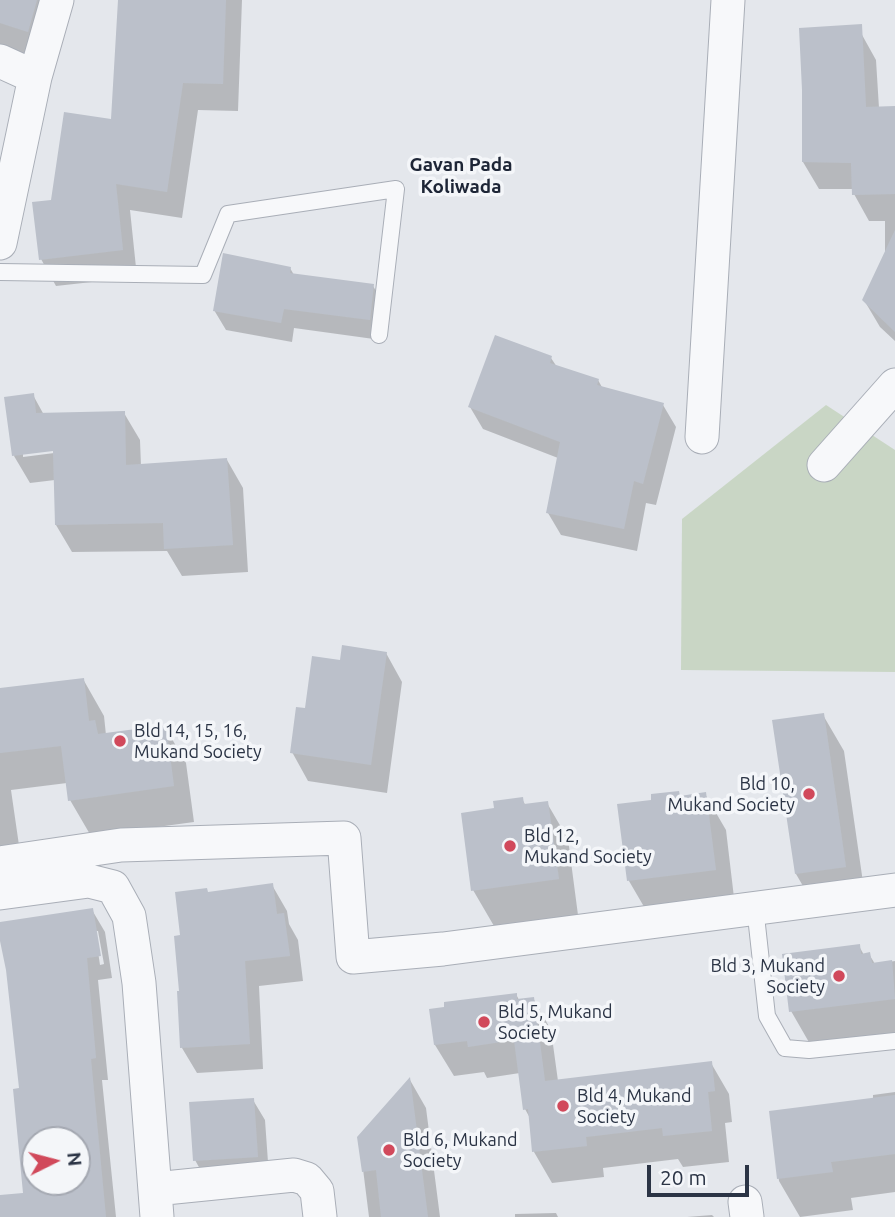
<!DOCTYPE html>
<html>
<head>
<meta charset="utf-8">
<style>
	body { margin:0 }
	#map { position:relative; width:895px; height:1217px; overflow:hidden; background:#e4e7ec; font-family:Ubuntu,sans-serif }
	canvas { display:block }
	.north { position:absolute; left:21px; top:1126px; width:70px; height:70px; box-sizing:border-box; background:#f4f6f9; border:2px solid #a4a8b1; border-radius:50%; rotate:84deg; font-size:19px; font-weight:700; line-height:28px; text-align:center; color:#2b3445 }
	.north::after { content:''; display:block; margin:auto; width:24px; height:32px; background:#d1495b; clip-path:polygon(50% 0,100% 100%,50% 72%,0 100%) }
	.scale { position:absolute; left:647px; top:1165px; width:102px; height:32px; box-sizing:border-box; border:4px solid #2b3445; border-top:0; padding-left:9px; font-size:21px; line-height:24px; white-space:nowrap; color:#2b3445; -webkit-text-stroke:5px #f4f6f9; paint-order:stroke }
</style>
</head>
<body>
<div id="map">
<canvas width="895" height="1217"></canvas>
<div class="north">N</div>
<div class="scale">20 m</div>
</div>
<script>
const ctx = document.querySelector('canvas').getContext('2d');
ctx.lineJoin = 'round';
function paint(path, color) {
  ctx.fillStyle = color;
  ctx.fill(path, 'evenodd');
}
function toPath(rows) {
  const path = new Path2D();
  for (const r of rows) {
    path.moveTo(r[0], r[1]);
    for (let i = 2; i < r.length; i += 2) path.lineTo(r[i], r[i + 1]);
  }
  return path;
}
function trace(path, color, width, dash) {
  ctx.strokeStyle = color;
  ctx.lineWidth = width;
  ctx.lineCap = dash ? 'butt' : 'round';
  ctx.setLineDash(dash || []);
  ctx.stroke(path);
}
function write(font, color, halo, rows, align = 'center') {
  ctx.font = font + ' Ubuntu,sans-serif';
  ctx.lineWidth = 7;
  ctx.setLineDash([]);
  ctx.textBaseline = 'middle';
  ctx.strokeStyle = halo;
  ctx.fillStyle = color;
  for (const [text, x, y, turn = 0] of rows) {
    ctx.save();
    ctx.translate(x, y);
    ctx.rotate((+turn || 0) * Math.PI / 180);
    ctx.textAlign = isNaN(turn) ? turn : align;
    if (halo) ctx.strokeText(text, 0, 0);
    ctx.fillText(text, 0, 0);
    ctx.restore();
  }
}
paint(toPath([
	[826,405,895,450,895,672,681,670,682,519]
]), '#c9d6c5');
paint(toPath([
	[0,0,66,0,44,60,0,46],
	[119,0,242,0,238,111,198,110,182,218,130,210,137,277,56,286,41,259,52,201,112,121],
	[861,33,876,60,879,108,895,107,895,341,880,327,864,300,885,255,885,221,869,221,854,194,854,189,819,189,803,162],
	[290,268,294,275,373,286,385,306,381,340,294,328,292,342,226,330,214,310],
	[551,358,557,367,598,380,603,389,663,405,676,427,656,505,646,503,637,551,561,535,548,513,558,458,483,429,470,407],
	[33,395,44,415,124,413,140,440,141,466,227,460,243,488,248,572,182,576,167,551,72,552,56,525,55,480,30,483,14,456],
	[62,448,62,452,23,457,23,453],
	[386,653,402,682,387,793,308,781,292,752,307,710,342,662],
	[83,679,104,716,106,735,165,727,186,763,194,822,91,836,70,800,67,783,11,790,23,873,0,876,0,690],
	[823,715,844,751,866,903,817,910,796,874,774,722],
	[678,793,681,798,705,794,726,830,735,906,650,917,629,881,619,806,653,801],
	[522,799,526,806,547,803,568,839,578,915,494,926,473,890],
	[272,885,287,911,289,924,298,940,303,981,259,986,263,1069,197,1073,182,1048,182,937,208,894],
	[92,910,105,932,112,978,98,980,108,1080,102,1080,116,1217,4,1217,25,1194,21,1090,8,970,0,924],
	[95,931,98,931,104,964,100,965],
	[35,1140,77,1140,77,1182,35,1182],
	[859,946,864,955,869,954,875,964,895,961,895,1033,810,1044,791,1011],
	[516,994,519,1000,533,998,551,1030,558,1081,711,1063,729,1094,732,1122,725,1123,729,1162,683,1167,678,1159,603,1168,604,1177,552,1183,534,1152,531,1120,525,1109,520,1073,487,1078,484,1072,454,1076,435,1045,431,1011],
	[410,1080,426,1108,440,1217,369,1217,359,1137],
	[895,1092,895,1192,851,1198,853,1210,800,1217,779,1181,771,1113,873,1100,873,1095],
	[253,1100,265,1120,269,1176,206,1180,195,1160],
	[556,1213,558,1217,515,1217,515,1214],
	[712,1215,714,1217,687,1217]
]), '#0003');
paint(toPath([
	[0,0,37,0,28,32,0,23],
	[118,0,226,0,223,84,183,83,167,192,116,184,123,250,39,260,32,202,51,200,64,112,111,119],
	[862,24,866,107,895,106,895,194,852,195,851,163,802,162,802,90,799,28],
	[895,230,895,332,862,300],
	[223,253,291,267,290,273,374,284,370,320,284,309,281,323,213,311],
	[495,335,552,356,550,363,599,379,597,385,664,403,643,484,634,481,624,529,546,513,560,442,468,407],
	[34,393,36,413,125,411,126,465,227,458,233,545,164,549,163,523,55,525,53,451,12,456,4,397],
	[342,645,387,652,371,765,290,753,296,707,305,708,312,656,340,660],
	[84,678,89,721,95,720,98,734,166,725,174,786,68,801,61,746,0,753,0,688],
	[824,713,846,867,795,874,772,720],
	[679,791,680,796,706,792,716,870,627,881,617,804,651,800,651,794],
	[523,797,524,804,548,801,559,879,471,891,461,813,494,808,493,801],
	[273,883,277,914,284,913,290,956,245,961,250,1044,180,1048,177,991,179,991,174,936,180,935,175,892,207,888,208,892],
	[93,908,101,956,87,958,96,1058,91,1059,106,1217,0,1217,0,1195,23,1193,13,1089,19,1088,6,970,0,941,0,922],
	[35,1140,77,1140,77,1182,35,1182],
	[860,944,861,954,870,952,872,963,892,960,895,999,789,1012,782,954],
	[517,993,517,999,534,997,545,1081,712,1061,715,1091,708,1092,712,1131,663,1136,662,1128,586,1137,587,1146,532,1152,528,1109,523,1110,514,1040,468,1047,467,1041,434,1045,429,1009,444,1007,444,1002],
	[410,1077,428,1217,381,1217,376,1170,362,1172,357,1137],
	[895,1095,895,1154,831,1162,833,1172,777,1179,769,1111],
	[254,1098,258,1157,193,1161,189,1102]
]), '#bbc0ca');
const service = toPath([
	[0,272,203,275,228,214,396,189,379,335],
	[755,907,767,1016,785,1048,809,1050,895,1041]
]);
const minor = toPath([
	[0,61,35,77],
	[0,243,35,77,57,0],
	[702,437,728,0],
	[824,465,895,385],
	[0,863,121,845,344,838,353,957,443,949,895,890],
	[0,893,89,881,113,887,129,916,139,983,157,1217],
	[155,1189,294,1175,307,1179,317,1191,320,1217],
	[745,1202,747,1217]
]);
trace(service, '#a9aeb7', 18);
trace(minor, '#a9aeb7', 35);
trace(service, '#f7f8fa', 16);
trace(minor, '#f7f8fa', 33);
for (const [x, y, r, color] of [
	[120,741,7,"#d1495b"],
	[809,794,7,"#d1495b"],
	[510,846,7,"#d1495b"],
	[839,976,7,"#d1495b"],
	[484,1022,7,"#d1495b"],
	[563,1106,7,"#d1495b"],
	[389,1150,7,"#d1495b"]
]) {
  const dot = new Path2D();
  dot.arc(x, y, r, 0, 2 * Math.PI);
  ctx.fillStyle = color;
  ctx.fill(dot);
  trace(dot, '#f4f6f9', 2.5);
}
write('18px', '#2b3445', '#f4f6f9', [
	["Bld 14, 15, 16,",134,731],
	["Mukand Society",134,752],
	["Bld 10,",795,784,"right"],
	["Mukand Society",795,805,"right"],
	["Bld 12,",524,836],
	["Mukand Society",524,857],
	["Bld 3, Mukand",825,966,"right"],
	["Society",825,987,"right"],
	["Bld 5, Mukand",498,1012],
	["Society",498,1033],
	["Bld 4, Mukand",577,1096],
	["Society",577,1117],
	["Bld 6, Mukand",403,1140],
	["Society",403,1161]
], 'left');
write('bold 19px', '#1d2536', '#f4f6f9', [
	["Gavan Pada",461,165],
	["Koliwada",461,187]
]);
</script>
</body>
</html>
